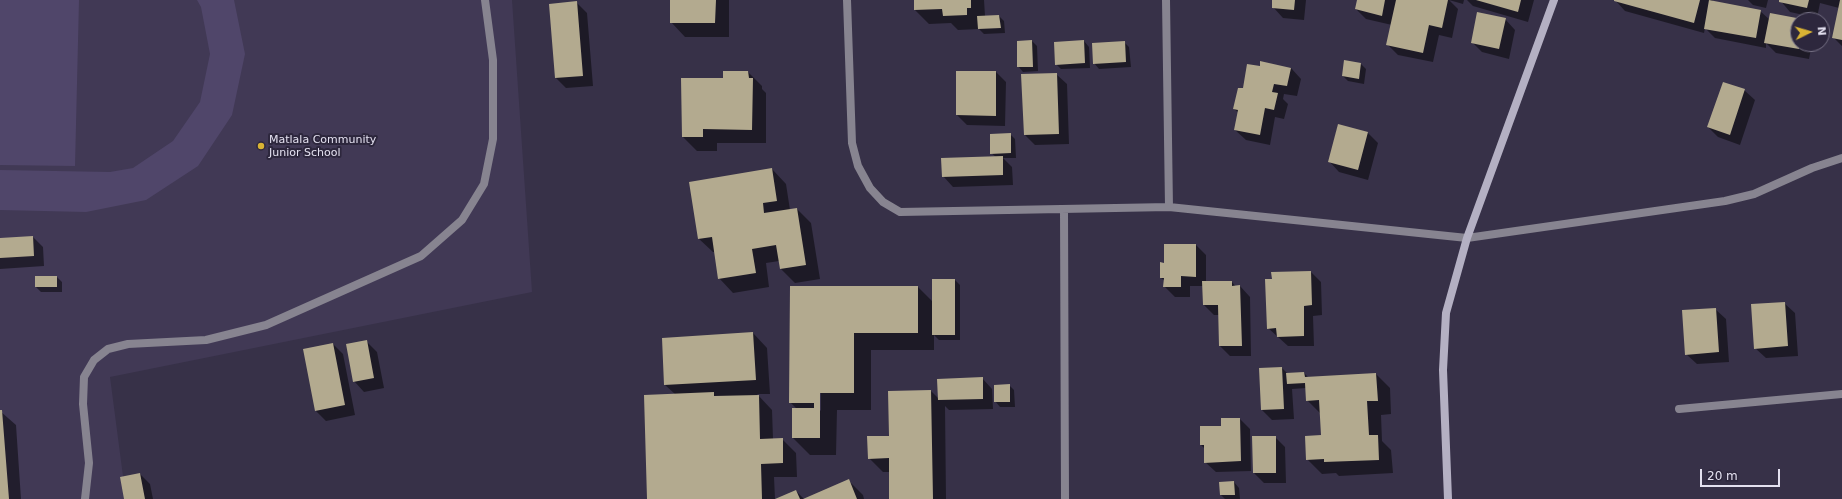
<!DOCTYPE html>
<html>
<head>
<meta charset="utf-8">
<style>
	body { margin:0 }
	#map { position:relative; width:1842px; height:499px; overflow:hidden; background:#373148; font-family:"DejaVu Sans",sans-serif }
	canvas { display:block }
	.north { position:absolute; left:1790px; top:12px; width:40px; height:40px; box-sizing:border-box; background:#2d273d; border:1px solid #767185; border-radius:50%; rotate:85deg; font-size:11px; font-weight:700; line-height:16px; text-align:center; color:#e4e1f0 }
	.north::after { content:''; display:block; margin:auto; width:14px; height:18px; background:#d9b334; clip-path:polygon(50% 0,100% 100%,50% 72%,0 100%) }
	.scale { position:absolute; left:1700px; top:469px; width:80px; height:18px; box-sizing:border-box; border:2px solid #e4e1f0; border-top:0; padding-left:5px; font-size:12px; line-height:14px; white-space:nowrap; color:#e4e1f0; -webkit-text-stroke:3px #2d273d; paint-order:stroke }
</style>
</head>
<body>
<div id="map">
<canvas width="1842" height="499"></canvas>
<div class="north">N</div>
<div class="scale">20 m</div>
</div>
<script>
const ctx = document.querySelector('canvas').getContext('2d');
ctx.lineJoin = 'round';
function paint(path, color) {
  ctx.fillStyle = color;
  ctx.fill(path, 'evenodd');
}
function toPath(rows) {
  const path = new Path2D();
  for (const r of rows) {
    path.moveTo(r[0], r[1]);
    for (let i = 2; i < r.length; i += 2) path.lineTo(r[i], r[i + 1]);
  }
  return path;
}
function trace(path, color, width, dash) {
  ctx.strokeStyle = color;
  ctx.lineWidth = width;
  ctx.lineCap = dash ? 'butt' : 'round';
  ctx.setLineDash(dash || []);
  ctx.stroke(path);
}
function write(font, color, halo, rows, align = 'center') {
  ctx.font = font + ' "DejaVu Sans",sans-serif';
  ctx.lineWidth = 4;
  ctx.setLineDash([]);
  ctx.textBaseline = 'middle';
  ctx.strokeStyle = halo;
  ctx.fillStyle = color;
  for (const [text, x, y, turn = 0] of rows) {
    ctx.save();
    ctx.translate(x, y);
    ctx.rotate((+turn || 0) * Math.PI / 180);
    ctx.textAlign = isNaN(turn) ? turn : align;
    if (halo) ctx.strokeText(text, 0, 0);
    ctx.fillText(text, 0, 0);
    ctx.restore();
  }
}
paint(toPath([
	[0,0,512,0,532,292,110,377,126,499,0,499]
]), '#413955');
paint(toPath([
	[0,0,79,0,75,166,0,165],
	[197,0,234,0,245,54,232,115,198,166,146,200,86,212,0,210,0,170,110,172,133,168,173,141,200,102,210,54,201,7]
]), '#50466a');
paint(toPath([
	[671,0,729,0,729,37,685,37,671,22],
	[915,0,984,0,985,16,999,16,1004,21,1005,33,984,34,979,29,958,30,951,23,929,24,915,10],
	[1273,0,1306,0,1304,20,1283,18,1273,7],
	[1358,0,1449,0,1458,9,1452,38,1439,35,1433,62,1398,55,1387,44,1392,25,1366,19,1356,9],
	[1449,0,1464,0,1463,4],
	[1467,0,1534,0,1528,22,1473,6],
	[1615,0,1713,0,1712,1,1760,11,1770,20,1771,14,1801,20,1798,20,1798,44,1812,44,1809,59,1776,53,1766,43,1766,48,1715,38,1705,28,1704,33,1625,11],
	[1748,0,1768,0,1766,8,1753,5],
	[1780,0,1842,0,1842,46,1833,37,1839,8,1820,3,1817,18,1790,12],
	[577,3,587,13,593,86,566,88,556,78],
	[1505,19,1515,30,1509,59,1482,52,1472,42],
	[1032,41,1037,46,1038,71,1023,72,1018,66],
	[1084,41,1089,47,1090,68,1061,69,1056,64],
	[1124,42,1129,47,1131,67,1099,69,1094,63],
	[1345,61,1361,64,1366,69,1364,84,1348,81,1343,76],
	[1291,68,1301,79,1297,96,1284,94,1283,99,1288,104,1284,119,1275,117,1270,145,1246,140,1235,130,1239,113,1234,109,1243,90],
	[748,72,762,86,762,89,766,93,766,143,717,143,717,151,697,151,683,137,682,79,724,79],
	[957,72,996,72,1006,82,1005,126,967,125,957,115],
	[1056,74,1067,84,1069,144,1035,145,1025,135],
	[1744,90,1755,100,1740,145,1718,137,1708,127],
	[1338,125,1368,133,1378,143,1368,180,1339,172,1329,161],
	[1010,134,1015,139,1016,158,1003,158,1012,167,1013,185,953,187,943,176,996,157,991,153],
	[772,169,786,184,790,210,797,209,811,223,820,279,795,283,781,269,779,261,766,263,769,287,733,293,719,278,715,252,713,252,698,238],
	[33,237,43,247,44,266,0,269,0,239],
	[1196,245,1206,255,1206,282,1232,282,1236,287,1240,286,1250,297,1251,356,1230,356,1220,346,1219,315,1214,315,1204,305,1203,286,1190,286,1190,297,1175,297,1164,286,1165,281,1161,278,1165,264],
	[1311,272,1321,282,1322,315,1313,316,1314,346,1288,346,1268,328],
	[57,277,62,282,62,292,41,292,36,287],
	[955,280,960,285,960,340,939,340,934,335,934,350,871,350,871,410,837,410,836,455,810,455,793,438,797,409,790,402,791,287,918,287,933,302],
	[819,388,821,388,821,411,819,409],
	[1784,303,1795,313,1798,356,1766,358,1755,348],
	[1715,309,1726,319,1729,362,1697,364,1686,354],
	[753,333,767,348,770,394,757,394,772,410,773,439,782,439,796,453,797,477,774,477,775,499,648,499,675,394,665,385],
	[366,341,377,352,384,388,364,392,354,381],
	[333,344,343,354,355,415,326,421,316,411],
	[1282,368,1288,374,1304,373,1309,378,1376,374,1390,388,1391,414,1381,415,1382,441,1391,450,1393,473,1339,476,1336,473,1322,474,1307,459,1322,436,1321,414,1307,400,1306,388,1292,389,1294,419,1272,420,1262,410],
	[982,378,992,389,993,409,949,410,945,406,946,499,890,499,890,472,883,472,869,458,890,437,889,392,931,391,939,399],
	[1009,385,1014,390,1015,407,1000,407,995,401],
	[0,411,16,425,21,499,0,499],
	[1240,419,1250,429,1251,471,1216,472,1205,462,1205,449,1201,445,1222,427],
	[1275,437,1285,447,1286,483,1264,483,1254,473],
	[140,474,150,484,153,499,125,499,121,478],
	[848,480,863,495,864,499,806,499],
	[1234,482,1239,488,1240,499,1225,499,1221,495],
	[796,491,804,499,777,499]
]), '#0007');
paint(toPath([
	[670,0,716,0,715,23,670,23],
	[914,0,971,0,971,8,967,8,967,15,943,16,942,9,914,10],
	[1272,0,1295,0,1294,10,1272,8],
	[1357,0,1385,0,1382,16,1355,9],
	[1396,0,1448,0,1442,28,1429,25,1423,53,1386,45],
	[1476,0,1521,0,1518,12],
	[1614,0,1700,0,1694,23,1614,1],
	[1709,0,1761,10,1756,38,1704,29],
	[1779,0,1809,0,1807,8,1779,2],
	[1840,0,1842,0,1842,40,1832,38],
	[577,1,583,76,555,78,549,4],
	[1477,12,1506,18,1499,49,1471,43],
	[1770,13,1802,19,1798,20,1799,49,1764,43],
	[999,15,1001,28,978,29,977,16],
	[1032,40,1033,67,1017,67,1017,41],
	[1084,40,1085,63,1055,65,1054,42],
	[1125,41,1126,62,1093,64,1092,43],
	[1344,60,1361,63,1359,79,1342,76],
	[1260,61,1291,68,1287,86,1274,84,1272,92,1278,93,1274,110,1265,108,1260,135,1234,130,1238,110,1233,109,1238,88,1243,88,1247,64,1260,66],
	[723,71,748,71,749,78,753,78,752,130,703,129,703,137,682,137,681,78,723,78],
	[956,71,996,71,996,116,956,115],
	[1057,73,1059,134,1024,135,1021,74],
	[1723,82,1745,89,1730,135,1707,127],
	[1338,124,1368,132,1358,170,1328,162],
	[1011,133,1011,153,990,154,990,134],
	[1003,156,1003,175,942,177,941,158],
	[772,168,777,201,763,203,764,213,797,208,806,265,780,269,776,245,752,249,756,273,718,279,712,237,698,239,689,182],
	[33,236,34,256,0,258,0,238],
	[1164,244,1196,244,1196,277,1181,276,1181,287,1163,287,1164,278,1160,278,1160,262,1164,263],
	[1311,271,1312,305,1304,306,1304,336,1277,337,1276,328,1267,329,1265,279,1272,279,1271,272],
	[35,276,57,276,57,287,35,287],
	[932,279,955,279,955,335,932,335],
	[1202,281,1232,281,1232,286,1240,285,1242,346,1219,346,1218,305,1203,305],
	[790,286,918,286,918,333,854,333,854,393,820,393,820,438,792,438,792,408,814,408,814,403,789,403],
	[1785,302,1788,346,1754,349,1751,304],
	[1716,308,1719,352,1685,355,1682,310],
	[753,332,756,380,664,385,662,338],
	[367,340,374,378,353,382,346,344],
	[333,343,345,405,315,411,303,349],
	[1282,367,1284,409,1261,410,1259,368],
	[1304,372,1305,377,1376,373,1378,401,1367,401,1369,435,1378,435,1379,460,1324,462,1324,459,1306,460,1305,436,1321,435,1319,400,1306,401,1305,383,1287,384,1286,373],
	[983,377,983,399,938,400,937,379],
	[1010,384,1010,402,994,402,994,385],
	[931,390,933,499,889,499,889,458,868,459,867,436,889,436,888,391],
	[714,392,714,396,759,395,760,439,783,438,783,463,761,464,762,499,647,499,644,395],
	[0,410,2,410,9,499,0,499],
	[1221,418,1240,418,1241,461,1204,463,1204,445,1200,445,1200,426,1221,426],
	[1252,436,1276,436,1276,473,1253,473],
	[140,473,145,499,124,499,120,477],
	[849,479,857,499,803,499],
	[1234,481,1235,495,1220,495,1219,482],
	[796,490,800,499,775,499]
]), '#b3aa8f');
trace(toPath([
	[847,0,852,143,858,166,870,188,883,202,900,212,1169,207,1467,238,1725,201,1754,194,1812,168,1842,158],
	[1166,0,1169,207],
	[1064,209,1065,499],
	[1679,409,1842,394],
	[85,499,89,463,83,404,84,377,94,360,108,349,128,344,206,340,266,325,421,256,462,220,484,184,493,139,493,60,485,0]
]), '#878490', 8);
trace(toPath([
	[1448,499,1443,370,1446,313,1467,238,1554,0]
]), '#b4b0c3', 8);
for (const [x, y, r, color] of [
	[261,146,4,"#d9b334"]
]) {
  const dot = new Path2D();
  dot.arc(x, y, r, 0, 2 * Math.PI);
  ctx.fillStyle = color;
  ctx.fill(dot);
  trace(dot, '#2d273d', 1.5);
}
write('11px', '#e4e1f0', '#2d273d', [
	["Matlala Community",269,140],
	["Junior School",269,153]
], 'left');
</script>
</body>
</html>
